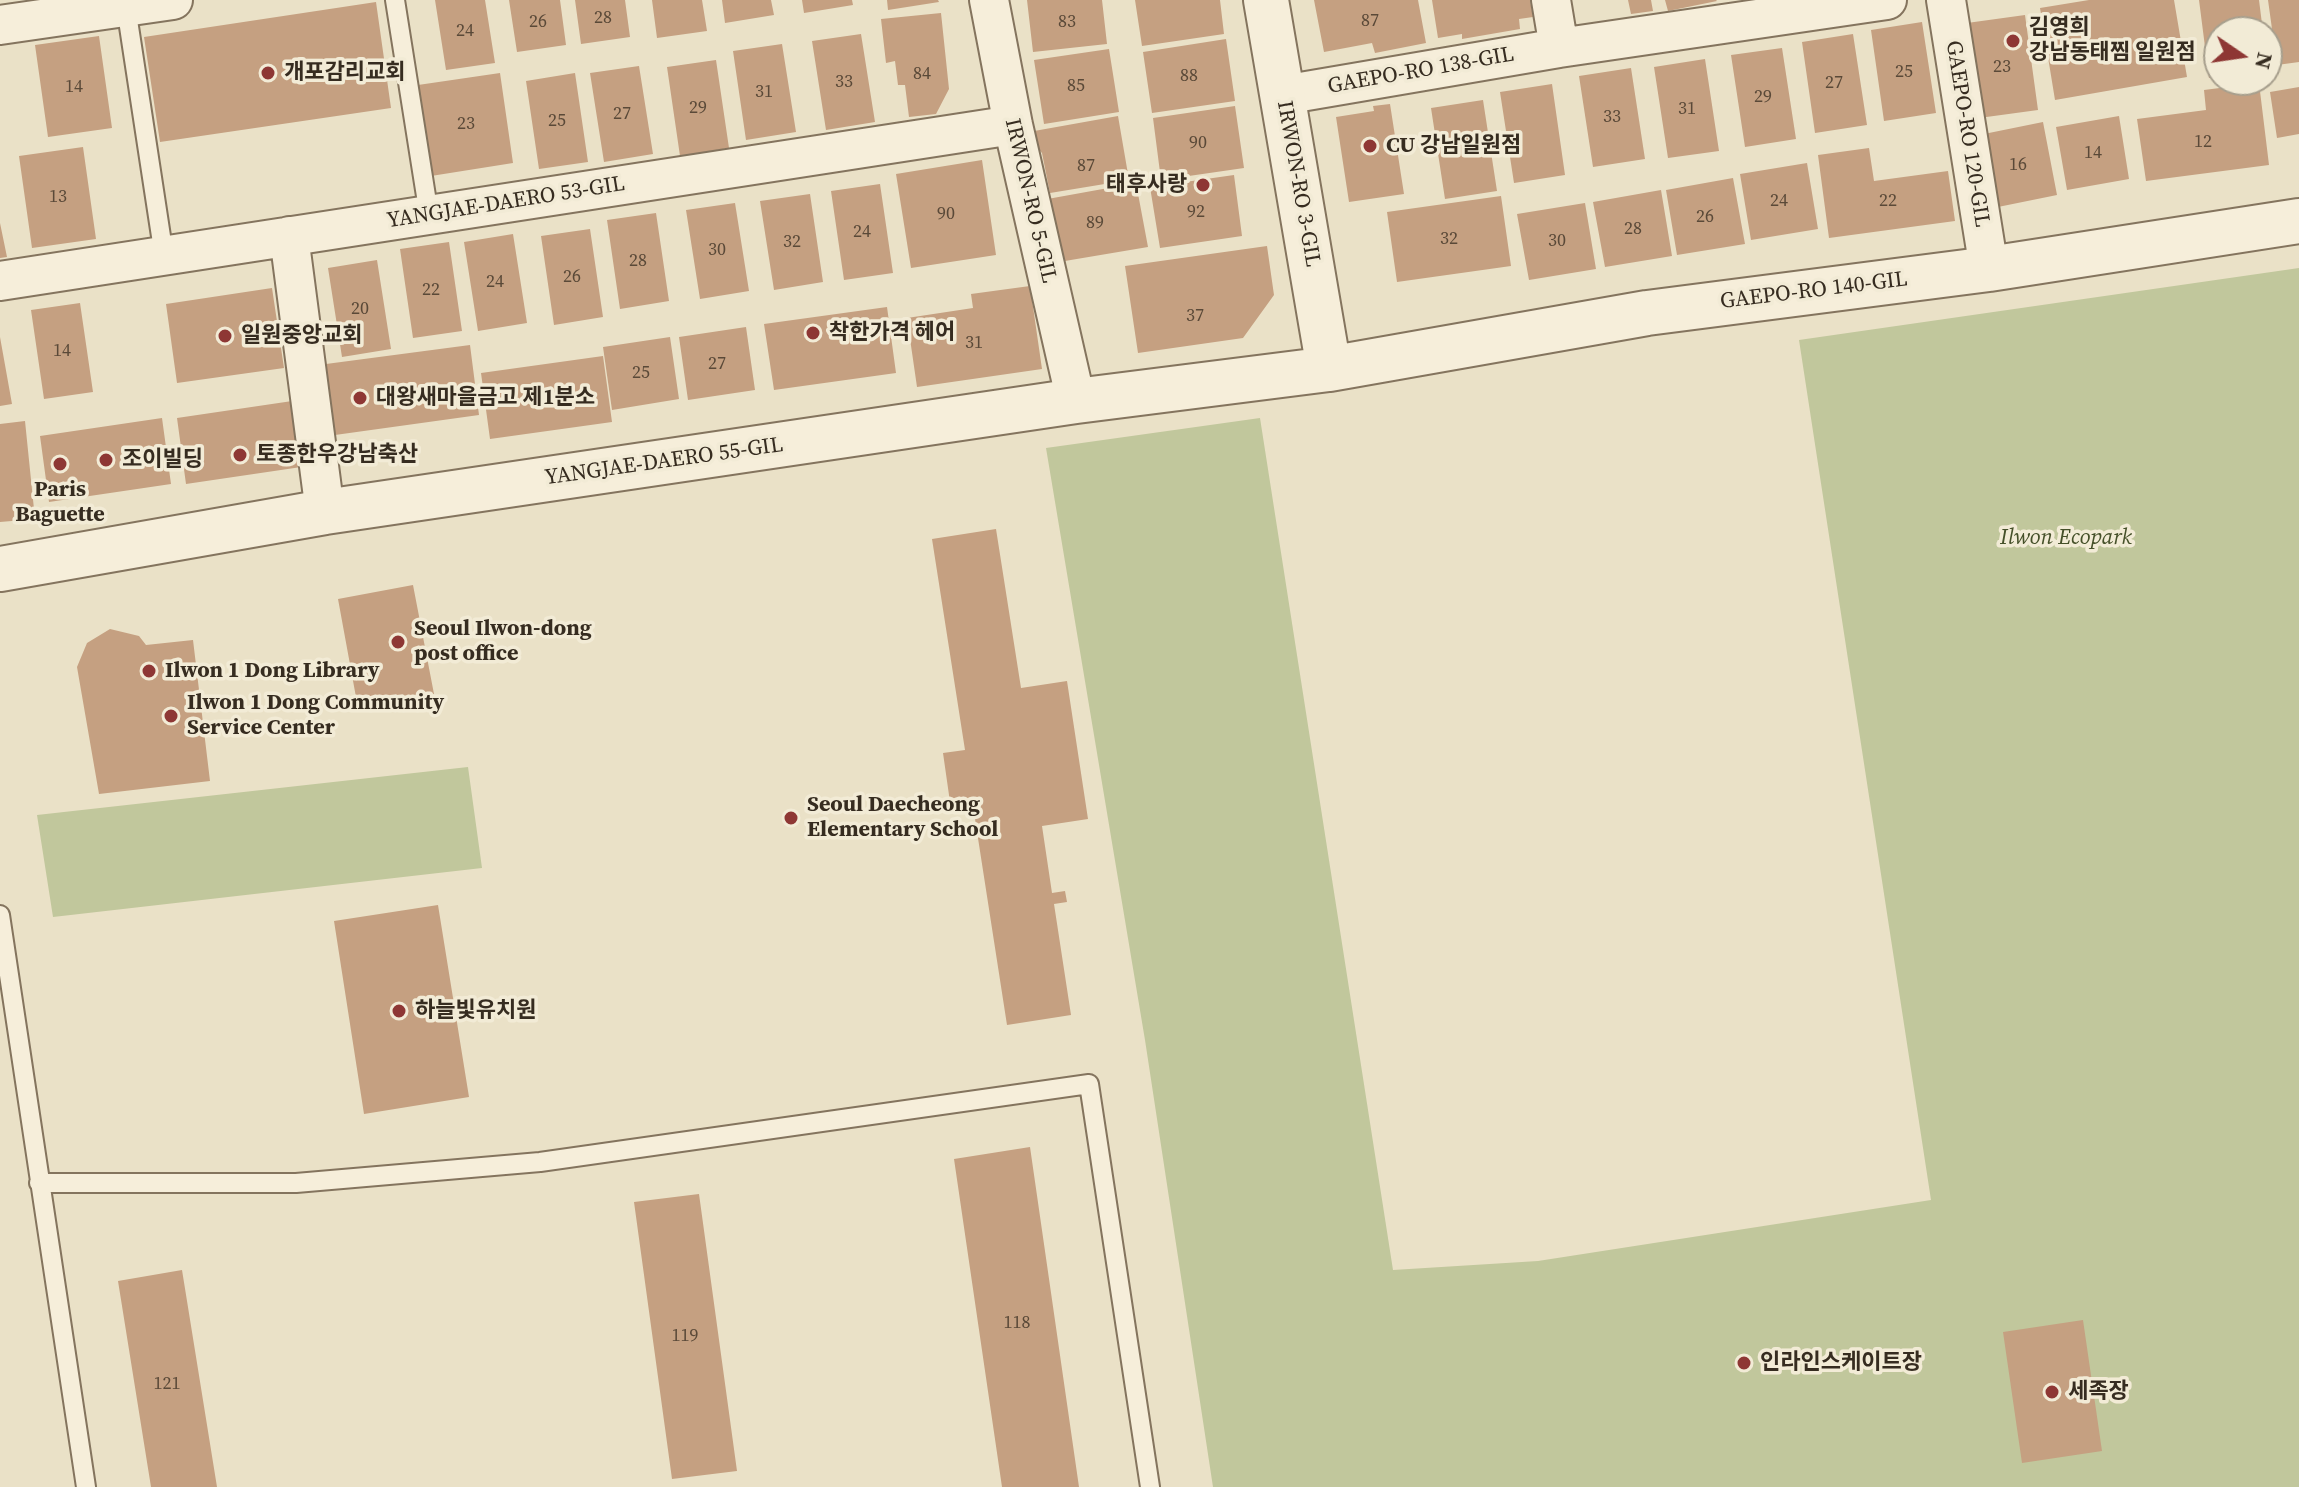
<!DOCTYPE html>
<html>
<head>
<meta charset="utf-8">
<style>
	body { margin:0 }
	#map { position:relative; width:2299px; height:1487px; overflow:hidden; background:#eae1c7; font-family:"Source Serif 4",serif }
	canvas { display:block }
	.north { position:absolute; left:2203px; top:16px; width:80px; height:80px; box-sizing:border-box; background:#f2ebd6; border:2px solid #a79f8d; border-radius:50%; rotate:103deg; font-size:22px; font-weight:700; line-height:32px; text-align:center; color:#362c20 }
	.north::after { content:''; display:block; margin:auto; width:28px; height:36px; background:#8e3734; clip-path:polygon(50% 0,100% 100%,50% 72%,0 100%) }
</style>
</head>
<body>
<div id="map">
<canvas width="2299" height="1487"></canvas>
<div class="north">N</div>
</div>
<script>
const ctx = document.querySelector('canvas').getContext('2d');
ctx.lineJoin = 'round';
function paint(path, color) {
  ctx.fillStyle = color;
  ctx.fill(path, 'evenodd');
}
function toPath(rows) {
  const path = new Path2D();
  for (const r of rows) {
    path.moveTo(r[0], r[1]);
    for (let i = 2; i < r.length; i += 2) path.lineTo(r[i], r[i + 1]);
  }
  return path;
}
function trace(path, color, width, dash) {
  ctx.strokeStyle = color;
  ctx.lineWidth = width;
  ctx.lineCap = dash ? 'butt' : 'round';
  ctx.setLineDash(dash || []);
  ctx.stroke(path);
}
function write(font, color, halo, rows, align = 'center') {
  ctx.font = font + ' "Source Serif 4","Noto Sans KR",serif';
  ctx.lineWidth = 7;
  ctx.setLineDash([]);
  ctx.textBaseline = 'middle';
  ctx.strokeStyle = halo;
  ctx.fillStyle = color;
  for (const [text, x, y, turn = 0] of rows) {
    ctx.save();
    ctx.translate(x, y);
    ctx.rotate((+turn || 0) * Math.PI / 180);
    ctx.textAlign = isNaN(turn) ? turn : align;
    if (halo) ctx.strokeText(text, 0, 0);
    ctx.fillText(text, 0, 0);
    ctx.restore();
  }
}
paint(toPath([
	[2299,268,2299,1487,1213,1487,1145,1040,1046,448,1260,418,1393,1270,1538,1261,1931,1200,1799,340],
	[468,767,482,868,53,917,37,815]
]), '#c1c79c');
paint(toPath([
	[435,0,485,0,495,63,446,70],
	[509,0,560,0,566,45,517,52],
	[575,0,625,0,630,37,581,44],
	[652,0,702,0,707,31,657,38],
	[722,0,771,0,774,15,725,23],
	[802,0,852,0,853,5,804,13],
	[887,0,938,0,939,2,888,10],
	[1027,0,1102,0,1107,44,1033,52],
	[1135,0,1220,0,1224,34,1142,46],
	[1314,0,1418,0,1426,43,1375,53,1372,43,1324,52],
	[1432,0,1530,0,1533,17,1519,19,1520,29,1462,39,1462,34,1438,38],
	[1628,0,1651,0,1653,11,1631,14],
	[1665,0,1716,0,1717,1,1668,11],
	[2089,0,2174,0,2187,77,2055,100,2040,8],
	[2199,0,2259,0,2263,32,2219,32,2219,77,2209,78],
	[2268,0,2299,0,2299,62,2277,65],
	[376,2,391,108,160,142,144,37],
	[941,13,949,89,936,114,909,117,905,85,898,85,895,61,886,63,881,19],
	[2025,15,2038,110,1979,118,1967,23],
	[1922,22,1936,113,1884,121,1871,30],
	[861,34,875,122,826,130,812,41],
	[1853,34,1867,125,1815,133,1802,42],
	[99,36,112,128,48,137,35,45],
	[1226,39,1235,101,1152,113,1143,52],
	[782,44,796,132,746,140,733,51],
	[1782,48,1796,139,1745,147,1731,55],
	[1109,49,1119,112,1044,124,1034,60],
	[1705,59,1719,151,1668,158,1654,67],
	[716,60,729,148,680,156,667,67],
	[639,66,653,154,604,162,590,73],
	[1631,68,1645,159,1593,167,1579,76],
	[500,73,513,163,431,176,418,85],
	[575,73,588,162,539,169,526,81],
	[2259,83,2269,165,2146,181,2137,119,2206,110,2204,90],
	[1552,84,1565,175,1514,183,1500,92],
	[2299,87,2299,134,2277,138,2270,92],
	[1483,100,1497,191,1445,199,1431,108],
	[1390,104,1404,194,1349,202,1336,117,1374,111,1373,106],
	[1235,106,1244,168,1161,180,1153,118],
	[1118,116,1129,180,1050,193,1042,153,1023,133],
	[2119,116,2129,179,2067,190,2056,127],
	[2043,122,2057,195,1993,208,1979,135],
	[83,147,96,239,32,248,19,156],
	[1869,148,1874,181,1948,171,1955,221,1829,238,1818,155],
	[982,160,996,255,911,268,896,174],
	[1807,163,1818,229,1751,240,1740,174],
	[1234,175,1242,236,1160,248,1150,187],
	[1733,178,1745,244,1677,255,1666,190],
	[1136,183,1148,247,1053,263,1042,200],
	[880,184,893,273,844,280,831,191],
	[1661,190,1672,256,1605,267,1593,202],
	[810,194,823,282,774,290,760,201],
	[1501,196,1511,266,1397,282,1387,212],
	[735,203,749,291,700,299,686,210],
	[1585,203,1596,269,1529,280,1517,214],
	[656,213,669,301,620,309,607,220],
	[0,223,7,257,0,258],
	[590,229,603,317,554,325,541,236],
	[513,234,527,323,478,331,464,242],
	[449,242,462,331,413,338,400,249],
	[1267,246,1274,295,1243,338,1138,353,1125,266],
	[377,260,391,349,342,357,328,268],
	[1030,286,1042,369,917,387,907,318,973,308,971,294],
	[272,288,284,368,177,383,166,304],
	[80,303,93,392,44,399,31,310],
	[887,307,896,373,774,390,764,324],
	[746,327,755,390,688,400,679,337],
	[0,337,12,404,0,406],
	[670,337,679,399,612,410,603,347],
	[470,345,479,415,335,435,326,364],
	[603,356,612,422,490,439,481,373],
	[299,400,308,466,186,484,177,418],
	[162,418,171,484,49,502,40,436],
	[25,421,35,519,0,522,0,424],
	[996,529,1021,688,1067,681,1088,819,1042,826,1052,893,1065,891,1067,902,1054,904,1071,1015,1007,1025,973,806,951,809,943,753,965,750,932,539],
	[413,585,434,694,358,708,338,599],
	[110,629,139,636,146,645,193,640,210,781,99,794,77,667,87,643],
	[438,905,469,1097,364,1114,334,921],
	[1030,1147,1079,1487,1002,1487,954,1159],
	[699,1194,737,1471,672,1479,634,1202],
	[182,1270,217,1487,151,1487,118,1281],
	[2083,1320,2102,1451,2022,1463,2003,1332]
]), '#c5a081');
const service = toPath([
	[395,0,429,215],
	[126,7,164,256],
	[0,915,86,1487],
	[39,1183,296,1183,540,1162,1089,1084,1150,1487]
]);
const minor = toPath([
	[989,0,1013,125,1076,401],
	[1551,0,1559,48],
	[1946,0,1989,269],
	[0,25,173,0],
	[1283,95,1559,48,1887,0],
	[289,236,325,512],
	[0,281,1013,125]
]);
const tertiary = toPath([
	[1266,0,1329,369],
	[0,569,325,512,1076,401,1329,369,1647,313,1989,269,2299,221]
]);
trace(service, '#84745e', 22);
trace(minor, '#84745e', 42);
trace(tertiary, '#84745e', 48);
trace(service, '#f6eeda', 18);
trace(minor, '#f6eeda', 38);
trace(tertiary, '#f6eeda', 44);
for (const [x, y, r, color] of [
	[2013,41,8,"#8e3734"],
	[268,73,8,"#8e3734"],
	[1370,146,8,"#8e3734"],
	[1203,185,8,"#8e3734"],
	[813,333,8,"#8e3734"],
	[225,336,8,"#8e3734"],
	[360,398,8,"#8e3734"],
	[240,455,8,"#8e3734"],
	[106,460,8,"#8e3734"],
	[60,464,8,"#8e3734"],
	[398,642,8,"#8e3734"],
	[149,671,8,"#8e3734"],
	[171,716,8,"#8e3734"],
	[791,818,8,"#8e3734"],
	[399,1011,8,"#8e3734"],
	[1744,1363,8,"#8e3734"],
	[2052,1392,8,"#8e3734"]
]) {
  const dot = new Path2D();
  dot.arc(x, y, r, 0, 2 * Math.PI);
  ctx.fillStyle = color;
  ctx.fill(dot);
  trace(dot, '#f2ebd6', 3);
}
write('18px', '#5a4938', null, [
	["28",603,18],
	["87",1370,21],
	["26",538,22],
	["83",1067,22],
	["24",465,31],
	["23",2002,67],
	["25",1904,72],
	["84",922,74],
	["88",1189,76],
	["33",844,82],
	["27",1834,83],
	["85",1076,86],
	["14",74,87],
	["31",764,92],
	["29",1763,97],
	["29",698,108],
	["31",1687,109],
	["27",622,114],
	["33",1612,117],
	["25",557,121],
	["23",466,124],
	["12",2203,142],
	["90",1198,143],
	["14",2093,153],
	["16",2018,165],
	["87",1086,166],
	["13",58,197],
	["24",1779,201],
	["22",1888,201],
	["92",1196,212],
	["90",946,214],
	["26",1705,217],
	["89",1095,223],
	["28",1633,229],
	["24",862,232],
	["32",1449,239],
	["30",1557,241],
	["32",792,242],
	["30",717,250],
	["28",638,261],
	["26",572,277],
	["24",495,282],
	["22",431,290],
	["20",360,309],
	["37",1195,316],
	["31",974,343],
	["14",62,351],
	["27",717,364],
	["25",641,373],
	["118",1017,1323],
	["119",685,1336],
	["121",167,1384]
]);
write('bold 22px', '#362c20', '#f2ebd6', [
	["김영희",2029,28],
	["강남동태찜 일원점",2029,53],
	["개포감리교회",284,73],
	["CU 강남일원점",1386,146],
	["태후사랑",1187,185,"right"],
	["착한가격 헤어",829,333],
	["일원중앙교회",241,336],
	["대왕새마을금고 제1분소",376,398],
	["토종한우강남축산",256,455],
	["조이빌딩",122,460],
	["Paris",60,490,"center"],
	["Baguette",60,515,"center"],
	["Seoul Ilwon-dong",414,629],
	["post office",414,654],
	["Ilwon 1 Dong Library",165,671],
	["Ilwon 1 Dong Community",187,703],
	["Service Center",187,728],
	["Seoul Daecheong",807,805],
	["Elementary School",807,830],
	["하늘빛유치원",415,1011],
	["인라인스케이트장",1760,1363],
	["세족장",2068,1392]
], 'left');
write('22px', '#362c20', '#f2ebd6', [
	["GAEPO-RO 138-GIL",1421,71,-10],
	["GAEPO-RO 120-GIL",1967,134,81],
	["IRWON-RO 3-GIL",1298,184,80],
	["IRWON-RO 5-GIL",1030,201,77],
	["YANGJAE-DAERO 53-GIL",506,203,-9],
	["GAEPO-RO 140-GIL",1814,291,-7],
	["YANGJAE-DAERO 55-GIL",664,462,-8]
]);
write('italic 22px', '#455029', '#f2ebd6', [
	["Ilwon Ecopark",2066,538]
]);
</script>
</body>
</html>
